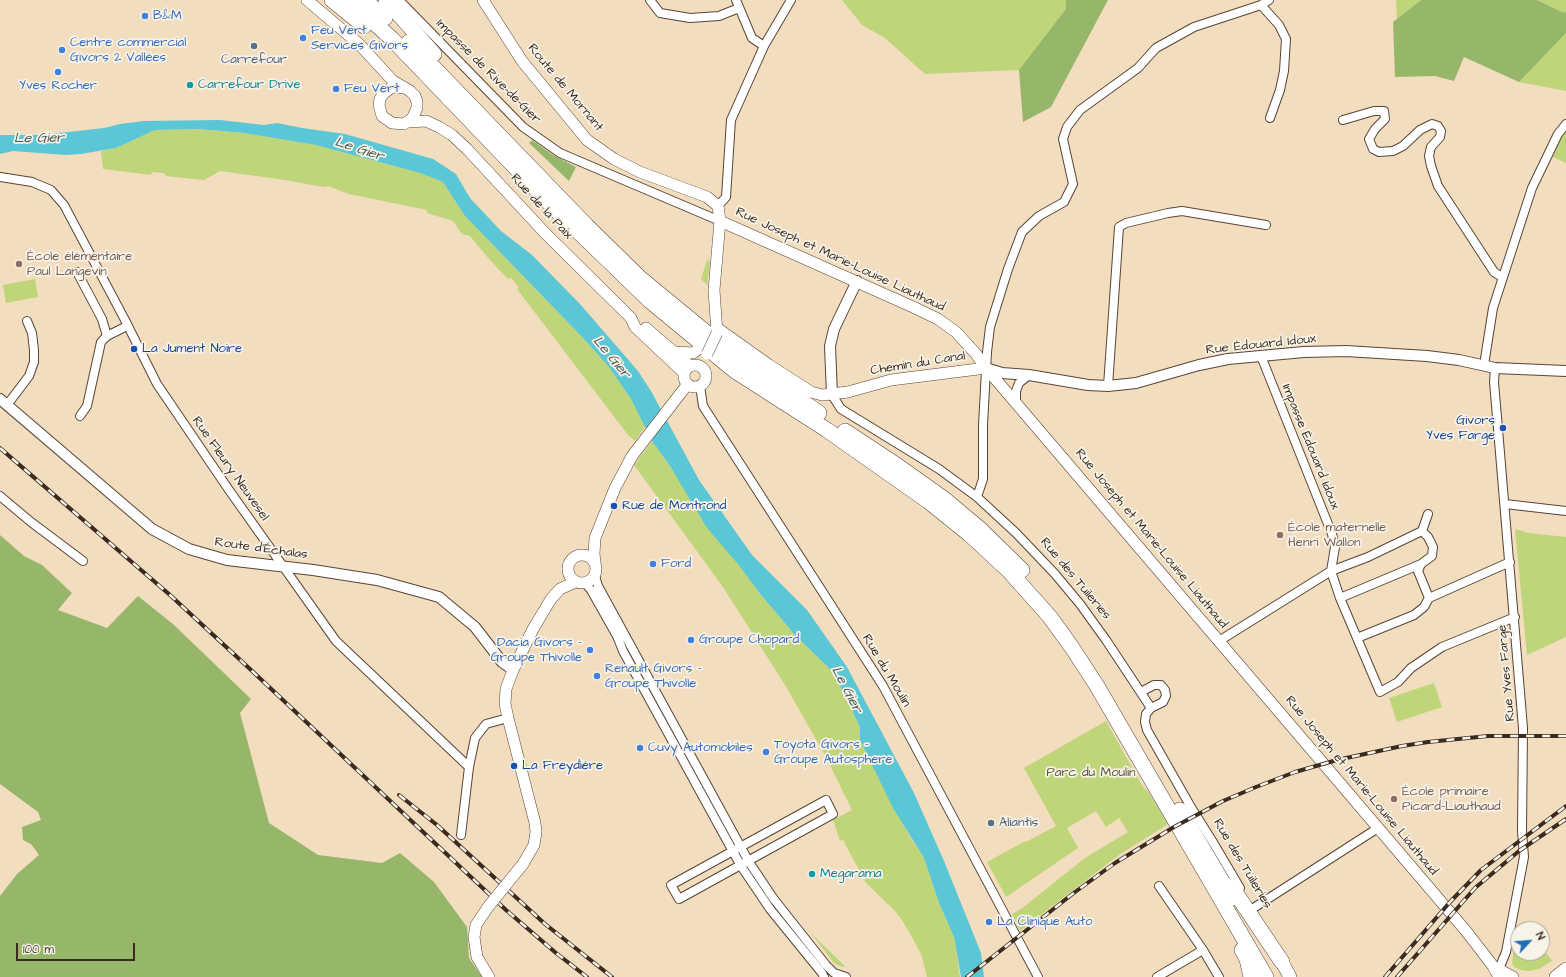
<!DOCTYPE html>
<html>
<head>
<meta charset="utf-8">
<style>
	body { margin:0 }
	#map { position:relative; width:1566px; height:977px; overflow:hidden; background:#f3ddbf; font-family:"Architects Daughter",sans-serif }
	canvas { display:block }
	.north { position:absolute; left:1510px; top:921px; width:40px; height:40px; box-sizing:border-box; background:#f7f3e8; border:1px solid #aca397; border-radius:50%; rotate:64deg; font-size:11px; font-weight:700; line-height:16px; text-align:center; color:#3b2a1e }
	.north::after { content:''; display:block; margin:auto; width:14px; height:18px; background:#1f6fb2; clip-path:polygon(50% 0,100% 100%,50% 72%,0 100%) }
	.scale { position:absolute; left:16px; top:943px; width:119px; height:18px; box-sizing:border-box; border:2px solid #3b2a1e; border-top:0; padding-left:5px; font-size:12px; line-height:14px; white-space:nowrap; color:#3b2a1e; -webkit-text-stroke:3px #f7f3e8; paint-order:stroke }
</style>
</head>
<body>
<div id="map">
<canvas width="1566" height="977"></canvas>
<div class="north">N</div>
<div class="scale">100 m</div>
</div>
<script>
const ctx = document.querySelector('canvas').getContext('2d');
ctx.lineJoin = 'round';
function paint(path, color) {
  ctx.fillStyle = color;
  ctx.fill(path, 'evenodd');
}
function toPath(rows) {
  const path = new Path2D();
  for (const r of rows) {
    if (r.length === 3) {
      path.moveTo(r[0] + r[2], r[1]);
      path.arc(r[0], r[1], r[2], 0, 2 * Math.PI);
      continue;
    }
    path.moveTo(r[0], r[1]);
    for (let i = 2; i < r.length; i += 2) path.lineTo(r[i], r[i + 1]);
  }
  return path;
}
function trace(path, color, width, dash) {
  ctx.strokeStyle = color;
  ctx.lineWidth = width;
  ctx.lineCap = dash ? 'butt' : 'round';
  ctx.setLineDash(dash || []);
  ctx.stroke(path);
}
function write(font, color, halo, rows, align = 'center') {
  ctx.font = font + ' "Architects Daughter",sans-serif';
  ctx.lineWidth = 3.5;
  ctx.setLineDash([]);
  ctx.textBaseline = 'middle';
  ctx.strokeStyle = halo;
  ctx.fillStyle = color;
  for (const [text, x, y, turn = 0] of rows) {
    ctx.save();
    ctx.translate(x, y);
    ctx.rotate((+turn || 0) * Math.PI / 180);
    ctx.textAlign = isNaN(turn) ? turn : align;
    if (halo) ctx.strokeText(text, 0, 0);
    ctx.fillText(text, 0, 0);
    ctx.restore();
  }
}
paint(toPath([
	[842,0,1066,0,1067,9,1019,70,925,74,885,38,862,25],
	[1396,0,1421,0,1397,19],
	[1537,0,1566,0,1566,11,1564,13],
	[1566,33,1566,91,1519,82],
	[198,129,244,133,316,145,420,173,443,182,465,216,585,340,609,367,631,399,645,427,635,441,628,435,517,289,519,287,511,278,508,279,489,259,470,236,462,234,453,221,427,213,427,210,349,194,328,186,323,187,285,180,220,171,204,180,166,176,164,173,152,172,151,175,103,169,101,151,116,148,155,130],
	[1566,130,1566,163,1553,157,1561,136],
	[707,260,710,262,707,285,701,279],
	[35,279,38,297,6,303,3,285],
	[652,441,761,595,795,635,833,672,860,727,860,741,909,835,924,858,939,903,954,937,960,977,927,977,921,954,913,939,902,920,895,911,866,883,843,840,840,841,833,820,852,810,826,757,785,685,723,587,634,465],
	[1515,529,1529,533,1566,537,1566,637,1527,655],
	[1434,683,1442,707,1397,722,1389,698],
	[1106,721,1143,787,1148,791,1168,824,1119,855,1020,931,1012,914,1021,909,1085,858,1128,832,1119,818,1106,827,1096,811,1067,828,1078,848,1006,897,987,862,1025,841,1026,842,1056,826,1024,768],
	[1529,924,1532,929,1518,929,1518,953,1542,953,1542,946,1552,961,1539,969,1529,971,1521,970,1514,967,1512,964,1516,928,1518,926],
	[811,933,825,947,845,966,842,967,834,963]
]), '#bed579');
paint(toPath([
	[1066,0,1108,0,1051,107,1023,122,1019,70,1066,9],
	[1421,0,1537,0,1564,13,1566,11,1566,33,1519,82,1464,57,1454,81,1435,76,1395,77,1393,22],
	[532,140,553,155,576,167,569,181,529,143],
	[0,535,24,556,42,565,72,593,58,610,107,628,138,596,174,625,251,699,240,713,269,823,318,855,382,863,400,853,434,882,467,927,469,958,482,977,0,977,0,896,17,874,39,855,31,844,23,840,22,827,41,820,38,812,0,784]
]), '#96b669');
paint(toPath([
	[220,120,264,125,277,123,302,128,345,134,433,159,456,174,470,198,501,231,532,255,580,304,638,371,651,391,699,480,752,555,807,610,847,667,914,793,944,861,981,953,984,977,961,977,954,937,939,903,924,858,893,808,860,740,860,727,833,672,795,635,761,595,738,564,707,528,670,466,652,441,631,399,609,367,585,340,465,216,443,182,420,173,316,145,244,133,198,129,155,130,116,148,81,154,66,155,13,151,0,154,0,135,42,135,104,128,120,124,144,121]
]), '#5bc6d5');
const minor = toPath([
	[399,0,523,127,560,153,720,221],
	[650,0,660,13,690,18,719,16,739,8],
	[736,0,752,38,764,46],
	[1261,5,1279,25,1286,39,1284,71,1280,90,1270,118],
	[1343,120,1374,111,1384,111,1385,119,1375,129,1369,139,1373,149,1379,152,1393,151,1403,146,1420,130,1432,124,1438,126,1441,131,1440,137,1431,147,1429,156,1431,166,1438,186,1494,272,1502,277],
	[0,177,32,182,51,190,64,205,125,320,157,384,229,490,336,641,469,767],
	[718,206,726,197,731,120,764,46,791,0],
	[77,272,102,319,107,336],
	[1484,365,1493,308,1532,188,1558,134,1566,124],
	[1495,368,1494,382,1497,417,1523,728,1522,831,1524,857,1506,952,1499,969,1496,973],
	[700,386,703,406,883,686,1038,977],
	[1108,386,1119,227,1126,223,1168,213,1182,211,1266,225],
	[832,395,841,409,939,469,977,497,1016,533,1055,574,1080,604,1106,640,1151,708],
	[1016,402,1016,391,1019,383,1029,375],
	[7,405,29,376,34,362,34,350,32,333,27,321],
	[80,416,87,406,101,342,107,336,127,326],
	[0,496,31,522,83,561],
	[977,497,983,479,983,425,987,352,990,327,1008,269,1022,232,1039,216,1064,202,1073,184,1063,139,1067,127,1080,110,1138,68,1156,48,1194,27,1261,5,1269,0],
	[1505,504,1566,511],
	[1428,514,1422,531,1368,557,1331,571,1340,598,1380,692,1398,682,1411,668,1442,647,1515,617],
	[1422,531,1428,537,1433,547,1432,556,1421,564,1418,571,1429,598],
	[595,576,598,586,749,862,773,898,826,965,834,973,846,977],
	[585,583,591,590,617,636,623,651,741,866,770,909,822,973,824,977],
	[1340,598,1421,564],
	[1357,638,1414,615,1424,607,1429,598,1510,562],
	[1219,641,1331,571,1335,547,1332,534,1261,356],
	[1141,692,1154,685,1161,685,1165,690,1166,696,1163,702,1151,708,1146,714,1145,722,1147,730,1192,809,1214,844,1240,888],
	[826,800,833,814,679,899,671,885,826,800],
	[461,835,469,767,475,738,486,724,508,718],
	[1159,886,1203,950,1219,977],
	[1252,909,1378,828],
	[1157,977,1203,950]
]);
const tertiary = toPath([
	[986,368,1002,373,1029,375,1088,385,1108,386,1136,383,1199,365,1228,359,1304,352,1346,351,1427,356,1459,360,1495,368,1566,371],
	[832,395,830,346,834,329,857,281],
	[0,399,152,529,189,549,227,560,313,570,377,580,439,597,475,627,502,662,513,670]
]);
const secondary = toPath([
	[307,0,359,44,393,81,405,88,410,91,415,96,417,102,417,108,412,119,404,124,392,123,382,116,379,105,380,99,383,94,392,87,405,88],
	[483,0,522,61,587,140,614,159,640,172,707,197,718,206,720,221,714,290,717,333],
	[408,122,426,121,439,127,452,135,467,149,545,233,631,318,635,327,684,373],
	[720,221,913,307,938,319,956,332,976,354,986,368,1466,931,1493,966,1499,977],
	[646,328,690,366],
	[717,328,769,365,811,392,822,395,848,392,891,380,986,368],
	[674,352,693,353,700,348],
	[695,376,11],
	[582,569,14],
	[595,562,594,554,595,538,615,488,632,456,687,385],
	[523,864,534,845,536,832,535,823,508,718,505,704,506,689,513,670,533,629,551,599,560,589,575,582],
	[488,907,476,925,474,937,477,957,489,977],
	[1493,966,1513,977]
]);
const primary = toPath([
	[1282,962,1290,977],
	[1556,977,1566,969]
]);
const motorway = toPath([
	[332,0,364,26],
	[349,0,392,39,557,211,650,301,735,371,827,430,928,501,969,534,1009,571,1050,617,1073,649,1097,686,1266,977],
	[365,0,385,18],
	[386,0,434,54],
	[409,42,587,226,640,278,719,343,819,413],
	[845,431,898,466,943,498,980,529,1022,570],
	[1180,810,1232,898],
	[1231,886,1282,962],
	[1242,950,1247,959,1251,977]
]);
trace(minor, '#574536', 10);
trace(tertiary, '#574536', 12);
trace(secondary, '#574536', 12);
trace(primary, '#574536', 14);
trace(motorway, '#574536', 16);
trace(minor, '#fff', 8);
trace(tertiary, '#fff', 10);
trace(secondary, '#fff', 11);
trace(primary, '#fff', 13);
trace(motorway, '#fff', 15);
const rail = toPath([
	[0,448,170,595,250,669,506,910,556,953,587,977],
	[399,795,437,825,545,924,612,977],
	[967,977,1075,892,1115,863,1174,827,1223,801,1256,787,1295,772,1337,760,1402,746,1428,742,1488,736,1566,736],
	[1385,977,1450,902,1481,870,1566,806],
	[1397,977,1475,888,1519,851,1566,819]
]);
trace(rail, '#3b2a1e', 4);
trace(rail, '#f7f3e8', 2.5, [8]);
const secondaryBridge = toPath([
	[707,354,717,333],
	[488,907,523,864]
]);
trace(secondaryBridge, '#574536', 12, []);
trace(secondaryBridge, '#fff', 11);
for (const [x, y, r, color] of [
	[145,16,4,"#3f7fe0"],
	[303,38,4,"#3f7fe0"],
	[254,46,4,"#5c6f8a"],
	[62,50,4,"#3f7fe0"],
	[58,72,4,"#3f7fe0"],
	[190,85,4,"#0f9aa8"],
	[336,89,4,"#3f7fe0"],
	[19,264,4,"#8d6e63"],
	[134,349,4,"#1a4fb4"],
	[1503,428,4,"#1a4fb4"],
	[614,506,4,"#1a4fb4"],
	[1280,535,4,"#8d6e63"],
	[653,564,4,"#3f7fe0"],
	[691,640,4,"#3f7fe0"],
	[590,650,4,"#3f7fe0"],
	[597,676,4,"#3f7fe0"],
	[640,748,4,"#3f7fe0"],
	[766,752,4,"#3f7fe0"],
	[514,766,4,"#1a4fb4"],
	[1394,799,4,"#8d6e63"],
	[991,823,4,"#5c6f8a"],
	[812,874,4,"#0f9aa8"],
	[989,922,4,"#3f7fe0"]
]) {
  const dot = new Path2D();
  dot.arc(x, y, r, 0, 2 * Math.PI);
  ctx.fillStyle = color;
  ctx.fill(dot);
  trace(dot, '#f7f3e8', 1.5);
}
write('13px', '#366cbe', '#f7f3e8', [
	["B&M",153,16],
	["Feu Vert",311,31],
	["Services Givors",311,46],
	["Centre commercial",70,43],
	["Givors 2 Vallées",70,58],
	["Yves Rocher",58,86,"center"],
	["Feu Vert",344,89],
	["Ford",661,564],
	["Groupe Chopard",699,640],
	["Dacia Givors -",582,643,"right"],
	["Groupe Thivolle",582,658,"right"],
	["Renault Givors -",605,669],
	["Groupe Thivolle",605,684],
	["Toyota Givors -",774,745],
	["Groupe Autosphere",774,760],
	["Cuvy Automobiles",648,748],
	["La Clinique Auto",997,922]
], 'left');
write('13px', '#4e5e75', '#f7f3e8', [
	["Carrefour",254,60],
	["Aliantis",999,823,"left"]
]);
write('13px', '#3b2a1e', '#f7f3e8', [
	["Impasse de Rive-de-Gier",488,72,45],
	["Route de Mornant",565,88,50],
	["Rue de la Paix",541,207,47],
	["Rue Joseph et Marie-Louise Liauthaud",840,260,25],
	["Rue Édouard Idoux",1261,345,-6],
	["Chemin du Canal",918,364,-9],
	["Impasse Édouard Idoux",1310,447,68],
	["Rue Fleury Neuvesel",230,469,55],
	["Rue Joseph et Marie-Louise Liauthaud",1151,539,50],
	["Route d'Échalas",261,549,8],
	["Rue des Tuileries",1075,579,50],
	["Rue du Moulin",886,671,59],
	["Rue Yves Farge",1507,673,-95],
	["Rue Joseph et Marie-Louise Liauthaud",1361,786,50],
	["Rue des Tuileries",1242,864,59]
]);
write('13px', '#0d838f', '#f7f3e8', [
	["Carrefour Drive",198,85],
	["Megarama",820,874]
], 'left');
write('13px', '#785e54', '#f7f3e8', [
	["École élémentaire",27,257],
	["Paul Langevin",27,272],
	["École maternelle",1288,528],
	["Henri Wallon",1288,543],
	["École primaire",1402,792],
	["Picard-Liauthaud",1402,807]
], 'left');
write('13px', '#164399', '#f7f3e8', [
	["La Jument Noire",142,349],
	["Givors",1495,421,"right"],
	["Yves Farge",1495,436,"right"],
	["Rue de Montrond",622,506],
	["La Freydière",522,766]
], 'left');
write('13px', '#5c5535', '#f7f3e8', [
	["Parc du Moulin",1091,773]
]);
write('italic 14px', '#455955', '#f7f3e8', [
	["Le Gier",39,139,-1],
	["Le Gier",359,150,18],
	["Le Gier",611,358,50],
	["Le Gier",846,690,62]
]);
</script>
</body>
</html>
